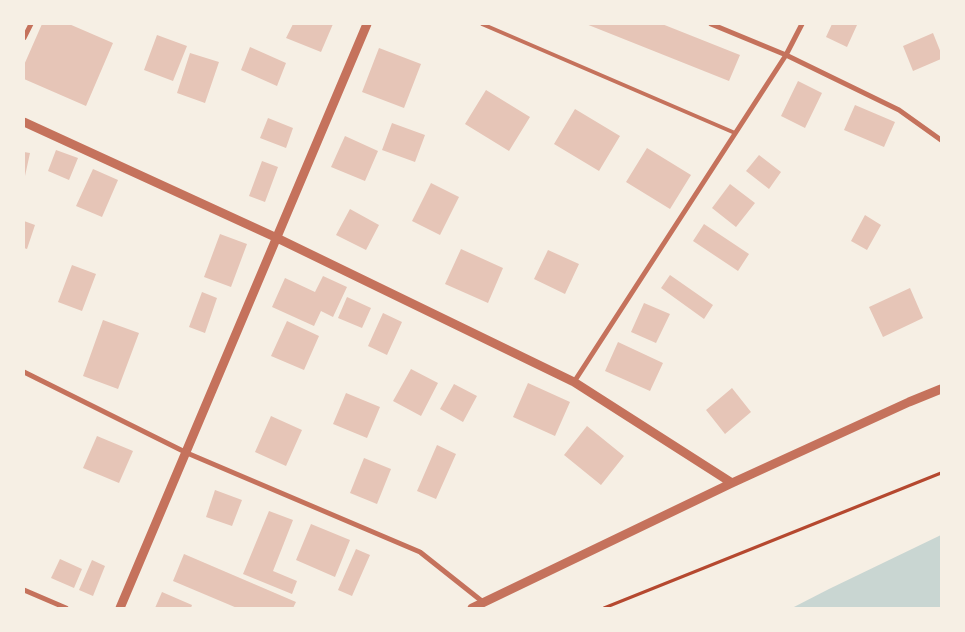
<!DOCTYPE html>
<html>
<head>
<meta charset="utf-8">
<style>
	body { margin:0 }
	#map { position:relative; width:965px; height:632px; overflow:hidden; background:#f6efe4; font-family:Ubuntu,sans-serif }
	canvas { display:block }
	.frame { position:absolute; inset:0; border:25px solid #f6efe4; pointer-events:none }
</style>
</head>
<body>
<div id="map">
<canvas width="965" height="632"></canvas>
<div class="frame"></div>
</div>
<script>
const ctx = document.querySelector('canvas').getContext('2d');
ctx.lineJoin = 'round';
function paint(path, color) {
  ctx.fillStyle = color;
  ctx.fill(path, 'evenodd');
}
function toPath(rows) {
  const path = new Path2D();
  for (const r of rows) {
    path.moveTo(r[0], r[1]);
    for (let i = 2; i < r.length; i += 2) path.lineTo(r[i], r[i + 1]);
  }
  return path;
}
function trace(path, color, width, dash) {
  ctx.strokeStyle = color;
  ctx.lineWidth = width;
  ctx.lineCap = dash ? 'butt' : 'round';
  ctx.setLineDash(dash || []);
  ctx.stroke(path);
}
paint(toPath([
	[941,535,941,608,792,608,829,589]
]), '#c9d6d2');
paint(toPath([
	[42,24,69,24,113,43,86,106,24,79,24,65],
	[293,24,333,24,321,52,286,38],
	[586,24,662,24,740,55,729,81],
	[832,24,855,24,857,25,847,47,826,37],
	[933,33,941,53,941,59,913,71,903,46],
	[157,35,187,46,173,81,144,70],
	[250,47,286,63,277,86,241,70],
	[379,48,421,64,404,108,362,92],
	[190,53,219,62,205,103,177,93],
	[798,81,822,93,805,128,781,116],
	[486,90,530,117,509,151,465,124],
	[855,105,895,122,884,147,844,130],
	[575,109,620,136,599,171,554,144],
	[268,118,293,128,286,148,260,138],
	[392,123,425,135,415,162,382,150],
	[345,136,378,151,365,181,331,167],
	[647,148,691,175,670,209,626,182],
	[56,150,78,158,69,180,48,171],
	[24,152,30,153,25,176,24,176],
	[759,155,781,172,769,189,746,171],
	[262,161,278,167,265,202,249,196],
	[93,169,118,180,102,217,76,206],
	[431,183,459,197,440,235,412,221],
	[730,184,755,203,736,227,712,208],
	[350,209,379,225,366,250,336,235],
	[865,215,881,225,867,250,851,241],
	[24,221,35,225,27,249,24,248],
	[704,224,749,254,738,271,693,241],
	[220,234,247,244,231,287,204,277],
	[461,249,503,268,488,303,445,284],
	[548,250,579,264,565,294,534,279],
	[72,265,96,274,82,311,58,302],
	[670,275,713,305,704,319,661,288],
	[323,276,347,287,333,317,321,311,314,326,272,307,285,278,315,292],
	[910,288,923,318,883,337,869,307],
	[202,292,217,298,205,333,189,327],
	[347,297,371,308,362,328,338,318],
	[644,303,670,314,656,343,631,332],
	[383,313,402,322,387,355,368,346],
	[103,320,139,333,118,389,83,376],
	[287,321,319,336,304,370,271,356],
	[618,342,663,363,650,391,605,371],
	[411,369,438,383,421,416,393,401],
	[528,383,570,402,555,436,513,417],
	[454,384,477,396,463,422,440,409],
	[732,388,751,412,725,434,706,410],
	[346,393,380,407,367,438,333,424],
	[271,416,302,430,286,466,255,452],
	[587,426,624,456,601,485,564,455],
	[97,436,133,451,119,483,83,468],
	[437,445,456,454,436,499,417,491],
	[364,458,391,469,377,504,350,493],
	[215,490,242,500,232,526,206,517],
	[269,511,293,520,273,571,297,581,292,594,243,574],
	[311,524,350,540,335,577,296,560],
	[356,549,370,555,352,596,338,590],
	[184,554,296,602,293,608,237,608,173,581],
	[60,559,82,569,74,588,51,578],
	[92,560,105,566,93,596,79,590],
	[162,592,192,605,191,608,155,608]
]), '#e6c5b7');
trace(toPath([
	[604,608,941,473]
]), '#b5482f', 3);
trace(toPath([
	[482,24,735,133]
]), '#c5725c', 4);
trace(toPath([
	[711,24,786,55,899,110,941,140],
	[24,38,31,24],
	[24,372,187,453,420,552,483,602],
	[574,382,786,55,802,24],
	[24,590,66,608]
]), '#c5725c', 5);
trace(toPath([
	[24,122,277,238,574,382,732,483],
	[120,608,367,24],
	[472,608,732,483,909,402,941,389]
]), '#c5725c', 9);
</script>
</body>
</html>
